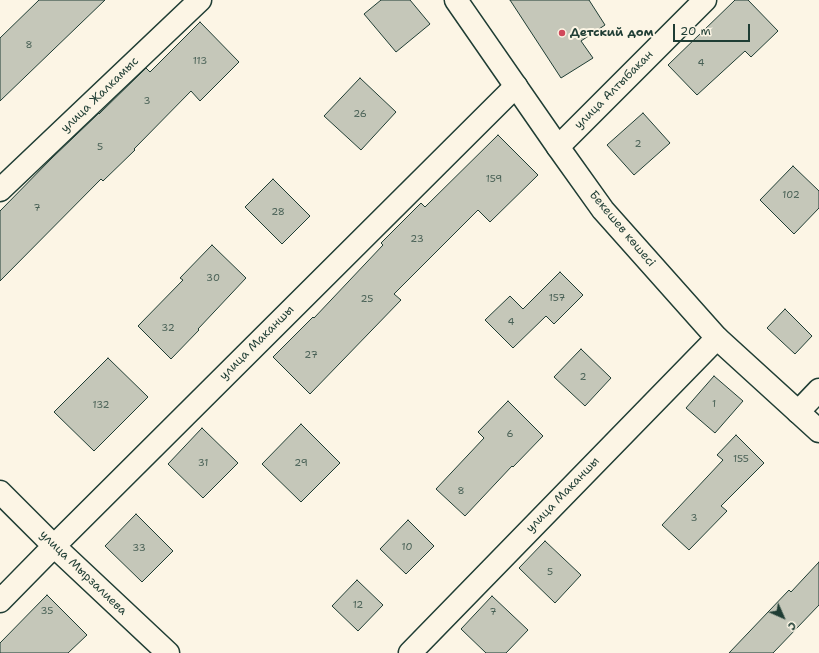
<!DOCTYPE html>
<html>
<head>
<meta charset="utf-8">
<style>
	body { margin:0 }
	#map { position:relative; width:819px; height:653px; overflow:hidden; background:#fcf5e5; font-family:"Shantell Sans",sans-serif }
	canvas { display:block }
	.north { position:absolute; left:763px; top:597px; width:40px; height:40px; -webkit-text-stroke:3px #fcf5e5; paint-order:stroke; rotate:135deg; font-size:11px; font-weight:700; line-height:16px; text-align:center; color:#1f3d34 }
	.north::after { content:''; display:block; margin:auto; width:14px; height:18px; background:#1f3d34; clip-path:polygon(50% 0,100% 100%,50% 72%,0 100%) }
	.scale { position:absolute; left:673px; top:24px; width:77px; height:18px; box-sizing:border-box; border:2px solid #1f3d34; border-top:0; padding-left:5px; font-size:12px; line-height:14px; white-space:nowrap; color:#1f3d34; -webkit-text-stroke:3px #fcf5e5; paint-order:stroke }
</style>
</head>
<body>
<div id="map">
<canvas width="819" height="653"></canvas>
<div class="north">С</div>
<div class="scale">20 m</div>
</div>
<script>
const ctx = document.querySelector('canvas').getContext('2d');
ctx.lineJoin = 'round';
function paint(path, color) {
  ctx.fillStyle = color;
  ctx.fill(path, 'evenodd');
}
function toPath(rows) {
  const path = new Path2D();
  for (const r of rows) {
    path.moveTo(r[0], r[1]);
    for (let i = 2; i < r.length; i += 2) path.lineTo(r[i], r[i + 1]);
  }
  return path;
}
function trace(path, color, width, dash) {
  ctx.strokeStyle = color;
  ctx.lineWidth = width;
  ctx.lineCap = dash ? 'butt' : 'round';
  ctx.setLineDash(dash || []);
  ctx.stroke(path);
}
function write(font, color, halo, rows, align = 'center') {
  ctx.font = font + ' "Shantell Sans",sans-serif';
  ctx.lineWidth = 4;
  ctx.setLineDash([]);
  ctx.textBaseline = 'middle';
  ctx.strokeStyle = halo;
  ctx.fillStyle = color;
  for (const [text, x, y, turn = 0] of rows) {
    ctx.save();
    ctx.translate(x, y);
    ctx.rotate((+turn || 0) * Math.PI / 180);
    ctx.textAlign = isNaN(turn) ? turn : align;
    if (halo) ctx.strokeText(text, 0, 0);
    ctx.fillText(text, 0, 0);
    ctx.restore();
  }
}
const building = toPath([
	[39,0,105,0,0,101,0,38,39,0],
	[381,0,410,0,430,24,396,52,364,14,381,0],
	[510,0,589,0,605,25,581,41,593,58,561,78,510,0],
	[735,0,748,0,778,31,751,57,745,51,697,95,668,65,735,0],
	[200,22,239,62,200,101,191,91,134,149,135,150,103,181,101,179,0,281,0,211,52,158,99,113,99,114,146,68,150,72,200,22],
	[360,78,396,112,361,150,324,116,360,78],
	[643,113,670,143,634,175,607,145,643,113],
	[498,135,538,175,490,222,478,210,394,294,401,300,310,394,273,357,313,317,314,318,383,245,381,243,421,203,425,207,498,135],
	[793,166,819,191,819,208,794,234,760,200,793,166],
	[273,179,310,216,282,244,245,207,273,179],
	[212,245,246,278,198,329,199,330,171,359,138,326,183,280,180,278,212,245],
	[560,272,583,295,554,324,546,316,513,348,485,320,510,296,523,309,560,272],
	[785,309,812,336,795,354,767,328,785,309],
	[581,349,611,378,585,406,554,377,581,349],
	[108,358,148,397,94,451,54,412,108,358],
	[714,376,743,401,715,433,686,408,714,376],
	[508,401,543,436,513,467,512,466,465,516,436,489,484,438,478,432,508,401],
	[301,424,340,463,301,502,262,464,301,424],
	[202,428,238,463,203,498,168,464,202,428],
	[736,435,764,463,721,506,727,511,689,550,662,525,723,460,717,455,736,435],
	[136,514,173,551,142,582,105,546,136,514],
	[408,520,434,546,406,574,380,549,408,520],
	[545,541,581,575,555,603,519,568,545,541],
	[819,562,819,605,773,653,729,653,789,590,791,592,819,562],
	[357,580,383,605,358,631,332,606,357,580],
	[47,595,87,635,68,653,0,653,0,643,47,595],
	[492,596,528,630,506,653,486,653,461,629,492,596]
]);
paint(building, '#c5c7b9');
trace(building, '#1f3d34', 1);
const street = toPath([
	[558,147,705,0],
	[0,190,200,0],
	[798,412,819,390],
	[0,492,54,546,168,653],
	[0,601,54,546,516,86],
	[410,653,717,338]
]);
const secondary = toPath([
	[456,0,558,147,603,210,717,338,819,431]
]);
trace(street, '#1f3d34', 25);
trace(secondary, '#1f3d34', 25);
trace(street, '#fcf5e5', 22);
trace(secondary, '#fcf5e5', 22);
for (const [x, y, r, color] of [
	[562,33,4,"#d1495b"]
]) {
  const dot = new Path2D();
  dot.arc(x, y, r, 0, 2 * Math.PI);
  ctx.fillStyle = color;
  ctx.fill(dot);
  trace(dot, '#fcf5e5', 1.5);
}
write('10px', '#486055', null, [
	["8",29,45],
	["113",200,61],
	["4",701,63],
	["3",147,101],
	["26",360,114],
	["2",638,144],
	["5",100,147],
	["159",494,179],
	["102",791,195],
	["7",37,208],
	["28",278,212],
	["23",417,239],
	["30",213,278],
	["157",557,298],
	["25",367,299],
	["4",511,322],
	["32",168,328],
	["27",311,355],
	["2",583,377],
	["1",714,404],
	["132",101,405],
	["6",510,434],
	["155",741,459],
	["31",203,463],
	["29",301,463],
	["8",461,491],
	["3",694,518],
	["10",407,547],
	["33",139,548],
	["5",550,572],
	["12",358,605],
	["35",47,611],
	["7",493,612]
]);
write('bold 12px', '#1f3d34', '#fcf5e5', [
	["Детский дом",570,33]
], 'left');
write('12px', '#1f3d34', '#fcf5e5', [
	["улица Алтыбакан",614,90,-45],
	["улица Жалкамыс",100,95,-44],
	["Бекешев көшесі",622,229,50],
	["улица Маканшы",257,343,-45],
	["улица Маканшы",563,495,-46],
	["улица Мырзалиева",83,573,44]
]);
</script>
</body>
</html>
